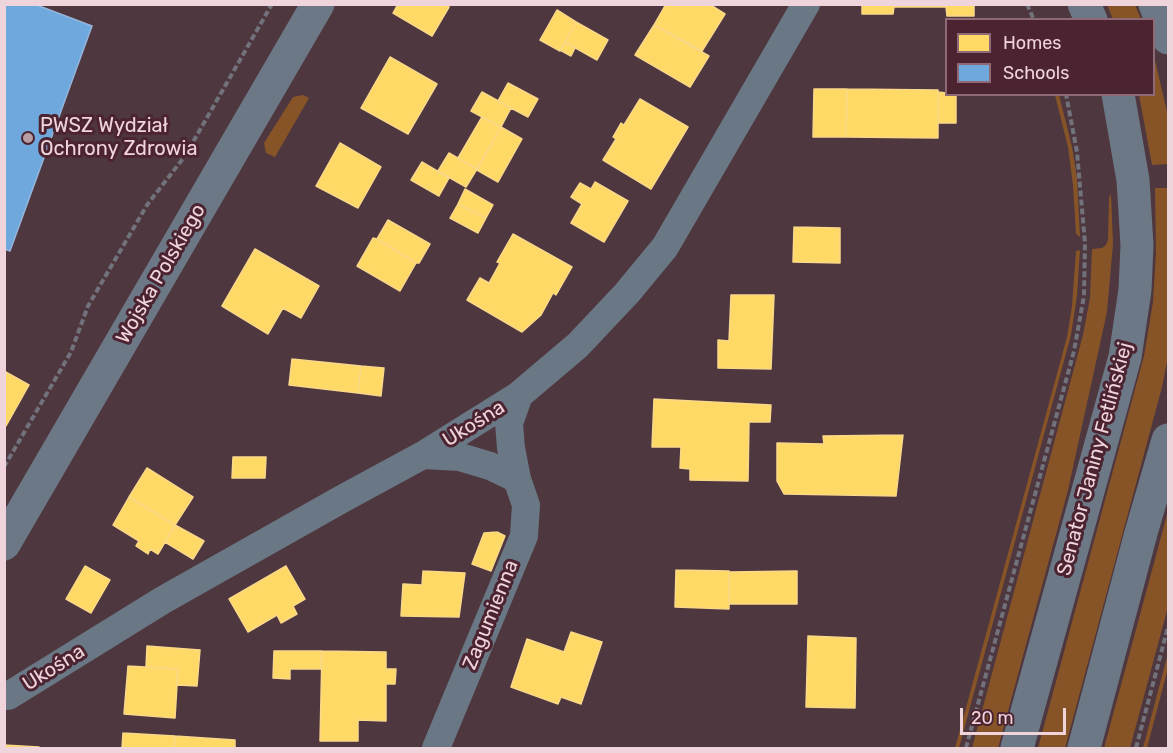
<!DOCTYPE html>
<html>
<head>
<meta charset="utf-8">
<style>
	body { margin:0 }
	#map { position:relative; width:1173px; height:753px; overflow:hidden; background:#4e373e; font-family:Rubik,sans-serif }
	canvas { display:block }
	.frame { position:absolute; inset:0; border:6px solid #efd4db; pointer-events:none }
	.legend { position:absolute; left:945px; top:18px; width:210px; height:78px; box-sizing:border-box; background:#4c2431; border:2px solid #8d6a75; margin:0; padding:8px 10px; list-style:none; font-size:18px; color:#efd4db }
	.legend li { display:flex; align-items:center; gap:12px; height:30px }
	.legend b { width:30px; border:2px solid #8d6a75 }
	.scale { position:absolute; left:960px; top:708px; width:106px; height:27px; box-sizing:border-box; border:3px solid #efd4db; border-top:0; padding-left:8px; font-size:18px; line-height:21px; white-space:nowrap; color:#efd4db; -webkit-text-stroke:4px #4c2431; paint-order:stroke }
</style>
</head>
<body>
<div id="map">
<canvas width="1173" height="753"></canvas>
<div class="frame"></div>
<ul class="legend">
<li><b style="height:16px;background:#ffd966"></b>Homes</li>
<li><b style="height:16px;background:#6fa8dc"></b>Schools</li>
</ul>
<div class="scale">20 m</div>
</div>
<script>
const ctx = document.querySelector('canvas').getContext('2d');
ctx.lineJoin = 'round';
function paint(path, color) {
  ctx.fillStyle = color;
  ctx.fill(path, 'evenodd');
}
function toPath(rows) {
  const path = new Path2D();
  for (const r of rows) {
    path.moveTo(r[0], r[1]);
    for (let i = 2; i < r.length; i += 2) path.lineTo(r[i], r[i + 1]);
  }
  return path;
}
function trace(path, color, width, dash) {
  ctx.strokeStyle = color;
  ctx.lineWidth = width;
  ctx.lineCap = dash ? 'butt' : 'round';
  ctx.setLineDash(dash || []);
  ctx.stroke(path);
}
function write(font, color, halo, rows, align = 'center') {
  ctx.font = font + ' Rubik,sans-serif';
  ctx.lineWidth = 6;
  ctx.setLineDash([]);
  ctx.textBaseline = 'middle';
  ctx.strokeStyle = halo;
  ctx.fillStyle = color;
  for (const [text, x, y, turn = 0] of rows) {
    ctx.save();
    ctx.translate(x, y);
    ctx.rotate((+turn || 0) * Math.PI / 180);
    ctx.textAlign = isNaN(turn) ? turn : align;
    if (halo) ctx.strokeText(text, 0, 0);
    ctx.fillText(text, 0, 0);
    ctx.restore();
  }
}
paint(toPath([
	[1107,5,1135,5,1141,19,1113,19],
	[1154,56,1168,116,1168,164,1152,165,1139,95,1154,94],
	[303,95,309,98,275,157,266,153,264,143,293,97],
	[1055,95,1059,95,1072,147,1077,178,1080,237,1076,234,1073,185,1068,147],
	[1155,188,1168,188,1168,357,1162,387,1065,748,1038,748,1144,356,1153,302,1156,253],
	[1111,194,1113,244,1107,312,1068,490,998,748,972,748,1083,335,1090,298,1092,249,1102,248,1106,245,1108,240,1109,198],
	[1080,250,1077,296,1071,335,959,748,955,748,1067,337,1072,306,1076,251],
	[1168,511,1168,607,1130,748,1104,748],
	[1168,653,1168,668,1147,748,1143,748]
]), '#875428');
const homes = toPath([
	[398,4,446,4,449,7,432,36,393,13,398,4],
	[666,4,709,4,725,14,702,51,654,25,666,4],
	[862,4,974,4,974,16,947,16,946,7,894,7,893,14,862,14,862,4],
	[557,10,576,22,560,51,540,40,557,10],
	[576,22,608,40,597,60,565,42,576,22],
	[654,25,709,56,690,87,635,55,654,25],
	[565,42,575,48,571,56,560,50,565,42],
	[390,57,437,84,408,134,361,108,390,57],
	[508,83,538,99,528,117,498,101,508,83],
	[814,89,847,89,846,137,813,137,814,89],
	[847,89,938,90,938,138,846,137,847,89],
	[482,92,511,108,501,127,471,111,482,92],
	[938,92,956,94,956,123,938,123,938,92],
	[640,99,688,127,651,189,603,160,616,139,613,137,621,123,624,125,640,99],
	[482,117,501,127,477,169,458,158,482,117],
	[501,127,522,139,498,182,477,170,501,127],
	[340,143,381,167,358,208,316,186,340,143],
	[449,153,477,169,466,187,438,171,449,153],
	[422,162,449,178,439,196,411,180,422,162],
	[595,182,628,201,604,242,571,223,582,204,571,197,580,183,591,189,595,182],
	[465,189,493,205,486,218,458,204,465,189],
	[458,204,486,218,478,233,450,218,458,204],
	[388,220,430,244,419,263,416,263,377,239,388,220],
	[794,227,840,228,840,263,793,262,794,227],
	[513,234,572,267,556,295,553,293,541,315,522,332,467,300,480,278,489,283,500,263,497,262,513,234],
	[373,238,377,239,416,263,400,291,357,266,373,238],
	[255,249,319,286,301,318,283,308,268,334,222,306,255,249],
	[731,295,774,295,771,369,718,368,718,340,729,341,731,295],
	[292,359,361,366,358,393,289,385,292,359],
	[361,366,384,368,381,396,358,393,361,366],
	[4,371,29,385,6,426,4,425,4,371],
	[654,399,771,405,770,422,749,422,748,481,690,480,690,469,680,468,681,447,652,447,654,399],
	[903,435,896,496,784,494,777,481,777,443,824,444,823,436,903,435],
	[233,457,266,457,265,478,232,478,233,457],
	[147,468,193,497,175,525,129,497,147,468],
	[129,497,175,525,158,554,150,549,148,554,136,546,139,541,113,525,129,497],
	[175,525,204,541,193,559,165,542,175,525],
	[497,532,505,536,491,571,472,564,484,533,497,532],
	[85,566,110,580,91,613,66,599,85,566],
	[286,566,305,599,293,606,297,614,281,623,277,615,248,632,229,599,286,566],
	[676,570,729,571,729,609,675,607,676,570],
	[423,571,465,573,459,617,401,616,403,584,422,585,423,571],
	[797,571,797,604,729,604,729,572,797,571],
	[571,632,602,642,581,704,561,697,558,704,511,687,527,639,564,652,571,632],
	[808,636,856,638,855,708,806,707,808,636],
	[147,646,200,650,197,686,177,685,178,669,146,667,147,646],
	[274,651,322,651,321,669,290,669,290,679,273,678,274,651],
	[322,651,386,652,386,669,396,669,395,684,386,684,386,721,358,720,358,741,320,741,322,651],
	[128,666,178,669,175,718,124,714,128,666],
	[123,733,175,736,174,748,122,748,123,733],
	[175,736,235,740,235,748,174,748,175,736],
	[4,745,39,747,38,748,4,748,4,745]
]);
paint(homes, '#ffd966');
trace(homes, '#fad889', 1.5);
const schools = toPath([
	[5,4,34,4,92,26,10,251,4,249,5,4]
]);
paint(schools, '#6fa8dc');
trace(schools, '#95b5dc', 1.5);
trace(toPath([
	[1027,4,1034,20],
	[4,467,71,352,88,306,147,205,185,156,272,4],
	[966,748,1074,351,1084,296,1085,243,1077,152,1066,94],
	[1136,748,1168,627]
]), '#71727c', 4, [6, 3]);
trace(toPath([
	[423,455,460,457,490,466,517,479],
	[4,696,8,696,163,600,342,499,423,455,519,395,578,345,627,293,665,247,806,4],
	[436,748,524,536,526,505,517,479,511,448,509,423,519,395]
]), '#6a7784', 28);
trace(toPath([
	[1084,4,1091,20],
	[1155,4,1168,38],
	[4,544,318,4],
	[1017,748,1125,357,1135,290,1137,245,1133,180,1118,94],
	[1084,748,1141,533,1168,440]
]), '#6d7886', 33);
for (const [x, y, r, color] of [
	[28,138,6,"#b79da4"]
]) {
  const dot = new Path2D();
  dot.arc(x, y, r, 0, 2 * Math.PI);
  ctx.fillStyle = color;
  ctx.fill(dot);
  trace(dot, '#4c2431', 2);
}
write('20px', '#efd4db', '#4c2431', [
	["PWSZ Wydział",40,126],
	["Ochrony Zdrowia",40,149]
], 'left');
write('20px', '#efd4db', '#4c2431', [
	["Wojska Polskiego",161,274,-60],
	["Ukośna",474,424,-32],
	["Senator Janiny Fetlińskiej",1095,459,-75],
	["Zagumienna",491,615,-68],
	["Ukośna",54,668,-32]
]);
</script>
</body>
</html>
